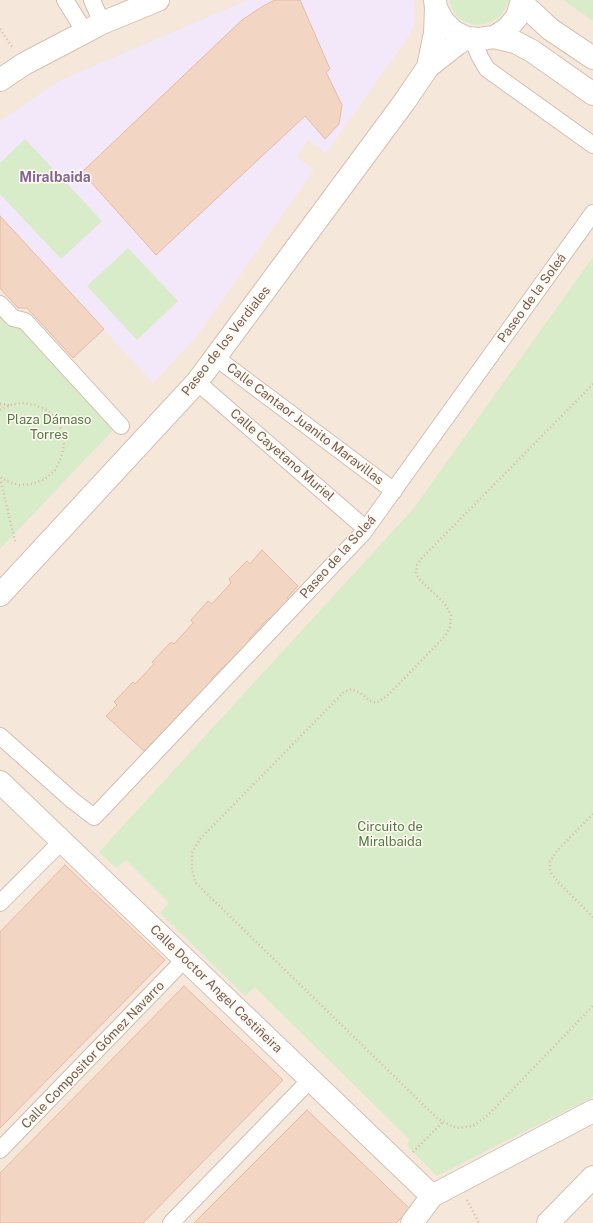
<!DOCTYPE html>
<html>
<head>
<meta charset="utf-8">
<style>
	body { margin:0 }
	canvas { display:block; background:#fdf6ec }
</style>
</head>
<body>
<canvas width="593" height="1223"></canvas>
<script>
const ctx = document.querySelector('canvas').getContext('2d');
ctx.lineJoin = 'round';
function paint(path, color) {
  ctx.fillStyle = color;
  ctx.fill(path, 'evenodd');
}
function toPath(rows) {
  const path = new Path2D();
  for (const r of rows) {
    path.moveTo(r[0], r[1]);
    for (let i = 2; i < r.length; i += 2) path.lineTo(r[i], r[i + 1]);
  }
  return path;
}
function trace(path, color, width, dash) {
  ctx.strokeStyle = color;
  ctx.lineWidth = width;
  ctx.lineCap = dash ? 'butt' : 'round';
  ctx.setLineDash(dash || []);
  ctx.stroke(path);
}
function write(font, color, halo, rows, align = 'center') {
  ctx.font = font + ' "Public Sans",sans-serif';
  ctx.lineWidth = 3;
  ctx.setLineDash([]);
  ctx.textBaseline = 'middle';
  ctx.strokeStyle = halo;
  ctx.fillStyle = color;
  for (const [text, x, y, turn = 0] of rows) {
    ctx.save();
    ctx.translate(x, y);
    ctx.rotate((+turn || 0) * Math.PI / 180);
    ctx.textAlign = isNaN(turn) ? turn : align;
    if (halo) ctx.strokeText(text, 0, 0);
    ctx.fillText(text, 0, 0);
    ctx.restore();
  }
}
paint(toPath([
	[0,0,593,0,593,1223,0,1223]
]), '#f5e8da');
paint(toPath([
	[248,0,414,0,415,24,406,40,326,153,308,140,297,157,314,170,196,337,153,383,0,216,0,121,59,81]
]), '#f3e8fa');
paint(toPath([
	[449,0,509,0,505,9,500,16,493,21,485,24,476,25,468,23,460,19,454,13],
	[563,0,593,0,593,21],
	[25,139,102,221,61,259,0,194,0,163],
	[128,248,178,301,137,340,87,286],
	[593,257,593,1097,437,1176,407,1146,409,1139,255,987,245,996,160,913,169,903,126,860,116,868,99,852,414,508],
	[0,313,20,325,115,428,0,549]
]), '#d8ecc9');
const building = toPath([
	[275,0,300,0,330,69,326,72,342,105,339,124,325,139,305,116,156,255,82,172,242,20,263,6,275,0],
	[0,216,104,329,73,358,27,308,18,308,0,288,0,216],
	[262,550,298,586,287,598,291,600,272,620,269,618,249,639,253,641,235,662,232,659,211,679,215,682,196,702,194,700,174,720,177,722,157,742,155,740,144,751,106,716,117,705,114,702,133,682,135,684,154,664,152,662,171,642,174,644,193,623,191,620,208,601,212,604,231,583,229,579,247,561,250,564,262,550],
	[65,865,165,960,0,1128,0,932,65,865],
	[184,986,283,1080,143,1223,0,1223,0,1173,184,986],
	[307,1110,410,1209,396,1223,194,1223,307,1110]
]);
paint(building, '#f3d5c3');
trace(building, '#e6bba3', 1);
const street = toPath([
	[65,0,85,32],
	[92,0,102,23],
	[472,39,480,57,487,69,593,145],
	[0,304,13,318,25,321,121,426],
	[215,357,394,491],
	[197,382,366,529],
	[0,736,72,800,94,817,363,533,593,213],
	[0,903,62,841],
	[0,1150,185,959],
	[171,1223,310,1080]
]);
const secondary = toPath([
	[435,0,436,8,443,21,454,32,467,38,480,39,494,37,507,29,517,17,522,0],
	[522,3,550,29,593,58],
	[494,37,515,42,532,51,593,94],
	[428,67,435,33,436,8],
	[0,80,24,64,85,32,102,23,158,0],
	[0,595,197,382,405,101,428,67,457,44,467,38],
	[0,782,432,1196],
	[412,1223,432,1196,593,1111],
	[548,1223,593,1177]
]);
trace(street, '#d1beb0', 18);
trace(secondary, '#d6c0b0', 24);
trace(toPath([
	[0,29,13,48],
	[593,384,422,558,417,565,416,574,419,579,445,604,451,615,450,627,445,636,387,696,376,703,369,700,359,692,351,689,344,692,200,839,192,853,192,868,195,882,206,893,438,1119,456,1128,473,1126,486,1117,593,1006],
	[0,404,9,405],
	[0,410,10,405,22,403,35,405,47,410,56,419,62,431,64,445,61,458,55,470,45,479,32,484,19,485,6,481,0,477],
	[56,419,90,417],
	[0,478,15,541],
	[593,814,556,852,550,862,550,871,557,881,593,917],
	[413,1152,443,1122],
	[467,1200,479,1223]
]), '#d9b8a5', 2.5, [1, 3]);
trace(street, '#fff', 16);
trace(secondary, '#fff', 22);
write('13px', '#7a5c4d', '#fffaf3', [
	["Paseo de la Soleá",532,298,-54],
	["Paseo de los Verdiales",226,341,-52],
	["Calle Cantaor Juanito Maravillas",305,424,37],
	["Calle Cayetano Muriel",282,455,41],
	["Paseo de la Soleá",338,557,-48],
	["Calle Doctor Angel Castiñeira",216,989,44],
	["Calle Compositor Gómez Navarro",93,1055,-46]
]);
write('13px', '#537a41', '#fffaf3', [
	["Plaza Dámaso",49,420],
	["Torres",49,435],
	["Circuito de",390,827],
	["Miralbaida",390,842]
]);
write('bold 14px', '#846695', '#fffaf3', [
	["Miralbaida",55,178]
]);
</script>
</body>
</html>
